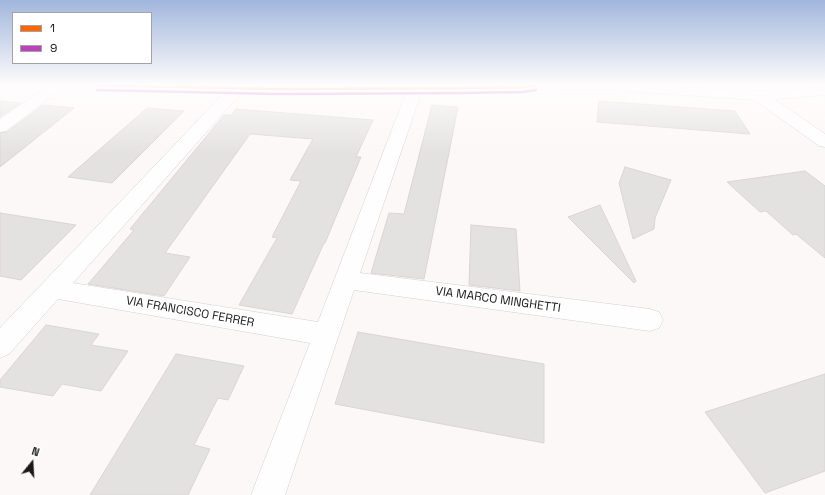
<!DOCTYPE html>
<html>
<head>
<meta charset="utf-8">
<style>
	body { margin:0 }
	#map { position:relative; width:825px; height:495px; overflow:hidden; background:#fdf8f8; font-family:"Space Grotesk",sans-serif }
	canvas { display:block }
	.legend { position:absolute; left:12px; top:12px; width:140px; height:52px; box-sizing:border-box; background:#fff; border:1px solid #a3a3a3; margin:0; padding:5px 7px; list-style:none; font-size:12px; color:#1a1818 }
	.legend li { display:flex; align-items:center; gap:8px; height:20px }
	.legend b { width:20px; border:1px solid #a3a3a3 }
	.north { position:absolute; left:12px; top:443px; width:40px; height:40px; -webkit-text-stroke:3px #fff; paint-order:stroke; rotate:18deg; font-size:11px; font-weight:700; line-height:16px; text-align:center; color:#1a1818 }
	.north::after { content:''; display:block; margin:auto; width:14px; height:18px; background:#1a1818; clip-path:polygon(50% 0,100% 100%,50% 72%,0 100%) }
</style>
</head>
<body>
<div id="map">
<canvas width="825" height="495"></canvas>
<ul class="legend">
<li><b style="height:5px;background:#f60"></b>1</li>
<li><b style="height:5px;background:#b4b"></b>9</li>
</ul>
<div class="north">N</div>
</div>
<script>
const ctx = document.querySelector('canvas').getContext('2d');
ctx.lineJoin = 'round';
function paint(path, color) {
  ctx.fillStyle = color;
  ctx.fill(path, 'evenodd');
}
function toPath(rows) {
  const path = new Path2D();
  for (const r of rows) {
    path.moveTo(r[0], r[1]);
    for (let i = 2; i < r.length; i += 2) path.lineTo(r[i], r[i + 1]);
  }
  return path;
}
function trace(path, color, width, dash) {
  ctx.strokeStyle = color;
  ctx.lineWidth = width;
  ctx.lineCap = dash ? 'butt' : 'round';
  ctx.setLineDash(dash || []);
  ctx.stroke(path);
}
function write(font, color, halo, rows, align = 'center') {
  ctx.font = font + ' "Space Grotesk",sans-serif';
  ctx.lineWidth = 3;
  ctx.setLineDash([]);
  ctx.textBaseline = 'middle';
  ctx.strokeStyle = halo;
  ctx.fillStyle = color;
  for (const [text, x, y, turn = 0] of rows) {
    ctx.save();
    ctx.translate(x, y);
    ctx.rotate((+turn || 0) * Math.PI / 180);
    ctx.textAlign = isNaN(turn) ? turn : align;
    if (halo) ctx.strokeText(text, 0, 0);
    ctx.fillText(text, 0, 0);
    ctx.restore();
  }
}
const building = toPath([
	[0,101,21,103,0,117,0,101],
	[599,101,735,111,750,134,597,122,599,101],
	[43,105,74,108,0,167,0,133,7,132,43,105],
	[432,105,458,107,424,279,371,273,389,213,404,214,432,105],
	[147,108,184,111,112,183,68,177,147,108],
	[236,109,373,120,356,157,361,157,325,243,324,243,292,314,239,305,277,238,272,237,301,181,290,180,313,139,250,134,165,253,190,257,164,296,88,284,134,230,130,229,224,115,231,115,236,109],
	[625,167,671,180,655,218,654,229,633,239,619,183,625,167],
	[805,171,825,186,825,258,796,234,793,235,766,211,760,212,727,182,805,171],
	[600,205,636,281,634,283,568,217,600,205],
	[0,213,76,225,21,280,0,276,0,213],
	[471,225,516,229,520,291,469,285,471,225],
	[46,325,99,334,91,345,128,351,101,391,62,384,53,396,0,387,0,380,46,325],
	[358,332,544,364,544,443,335,404,358,332],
	[176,354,244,366,228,400,218,398,194,445,210,449,188,495,90,495,176,354],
	[825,374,825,471,765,493,705,412,825,374]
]);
paint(building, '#e4e1e1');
trace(building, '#d9d5d5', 1);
const street = toPath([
	[50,85,66,85,6,131,0,132,0,119,50,85],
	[90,85,542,85,540,88,522,91,421,93,360,273,650,309,659,312,663,320,659,328,650,331,354,290,285,495,251,495,310,343,58,299,9,354,0,358,0,328,225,92,97,89,92,88,90,85],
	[241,93,406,93,318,322,73,283,241,93],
	[559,85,655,85,759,91,825,87,825,95,774,99,825,134,825,147,819,146,755,100,609,90,565,90,560,89,559,85]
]);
trace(street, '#d2cfcf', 1);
paint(street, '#fffefe');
trace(toPath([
	[97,85,278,89,459,88,522,87,535,85]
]), '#f60', 2.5);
trace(toPath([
	[97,90,278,94,459,93,522,92,536,90]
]), '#b4b', 2.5);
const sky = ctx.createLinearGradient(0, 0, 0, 154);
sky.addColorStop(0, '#a1b6dc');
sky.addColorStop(0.55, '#fefcfc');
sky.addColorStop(1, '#fefcfc00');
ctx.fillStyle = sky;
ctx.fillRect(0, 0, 825, 154);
write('12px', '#1a1818', '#fff', [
	["VIA MARCO MINGHETTI",498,300,8],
	["VIA FRANCISCO FERRER",190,312,10]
]);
</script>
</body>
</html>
